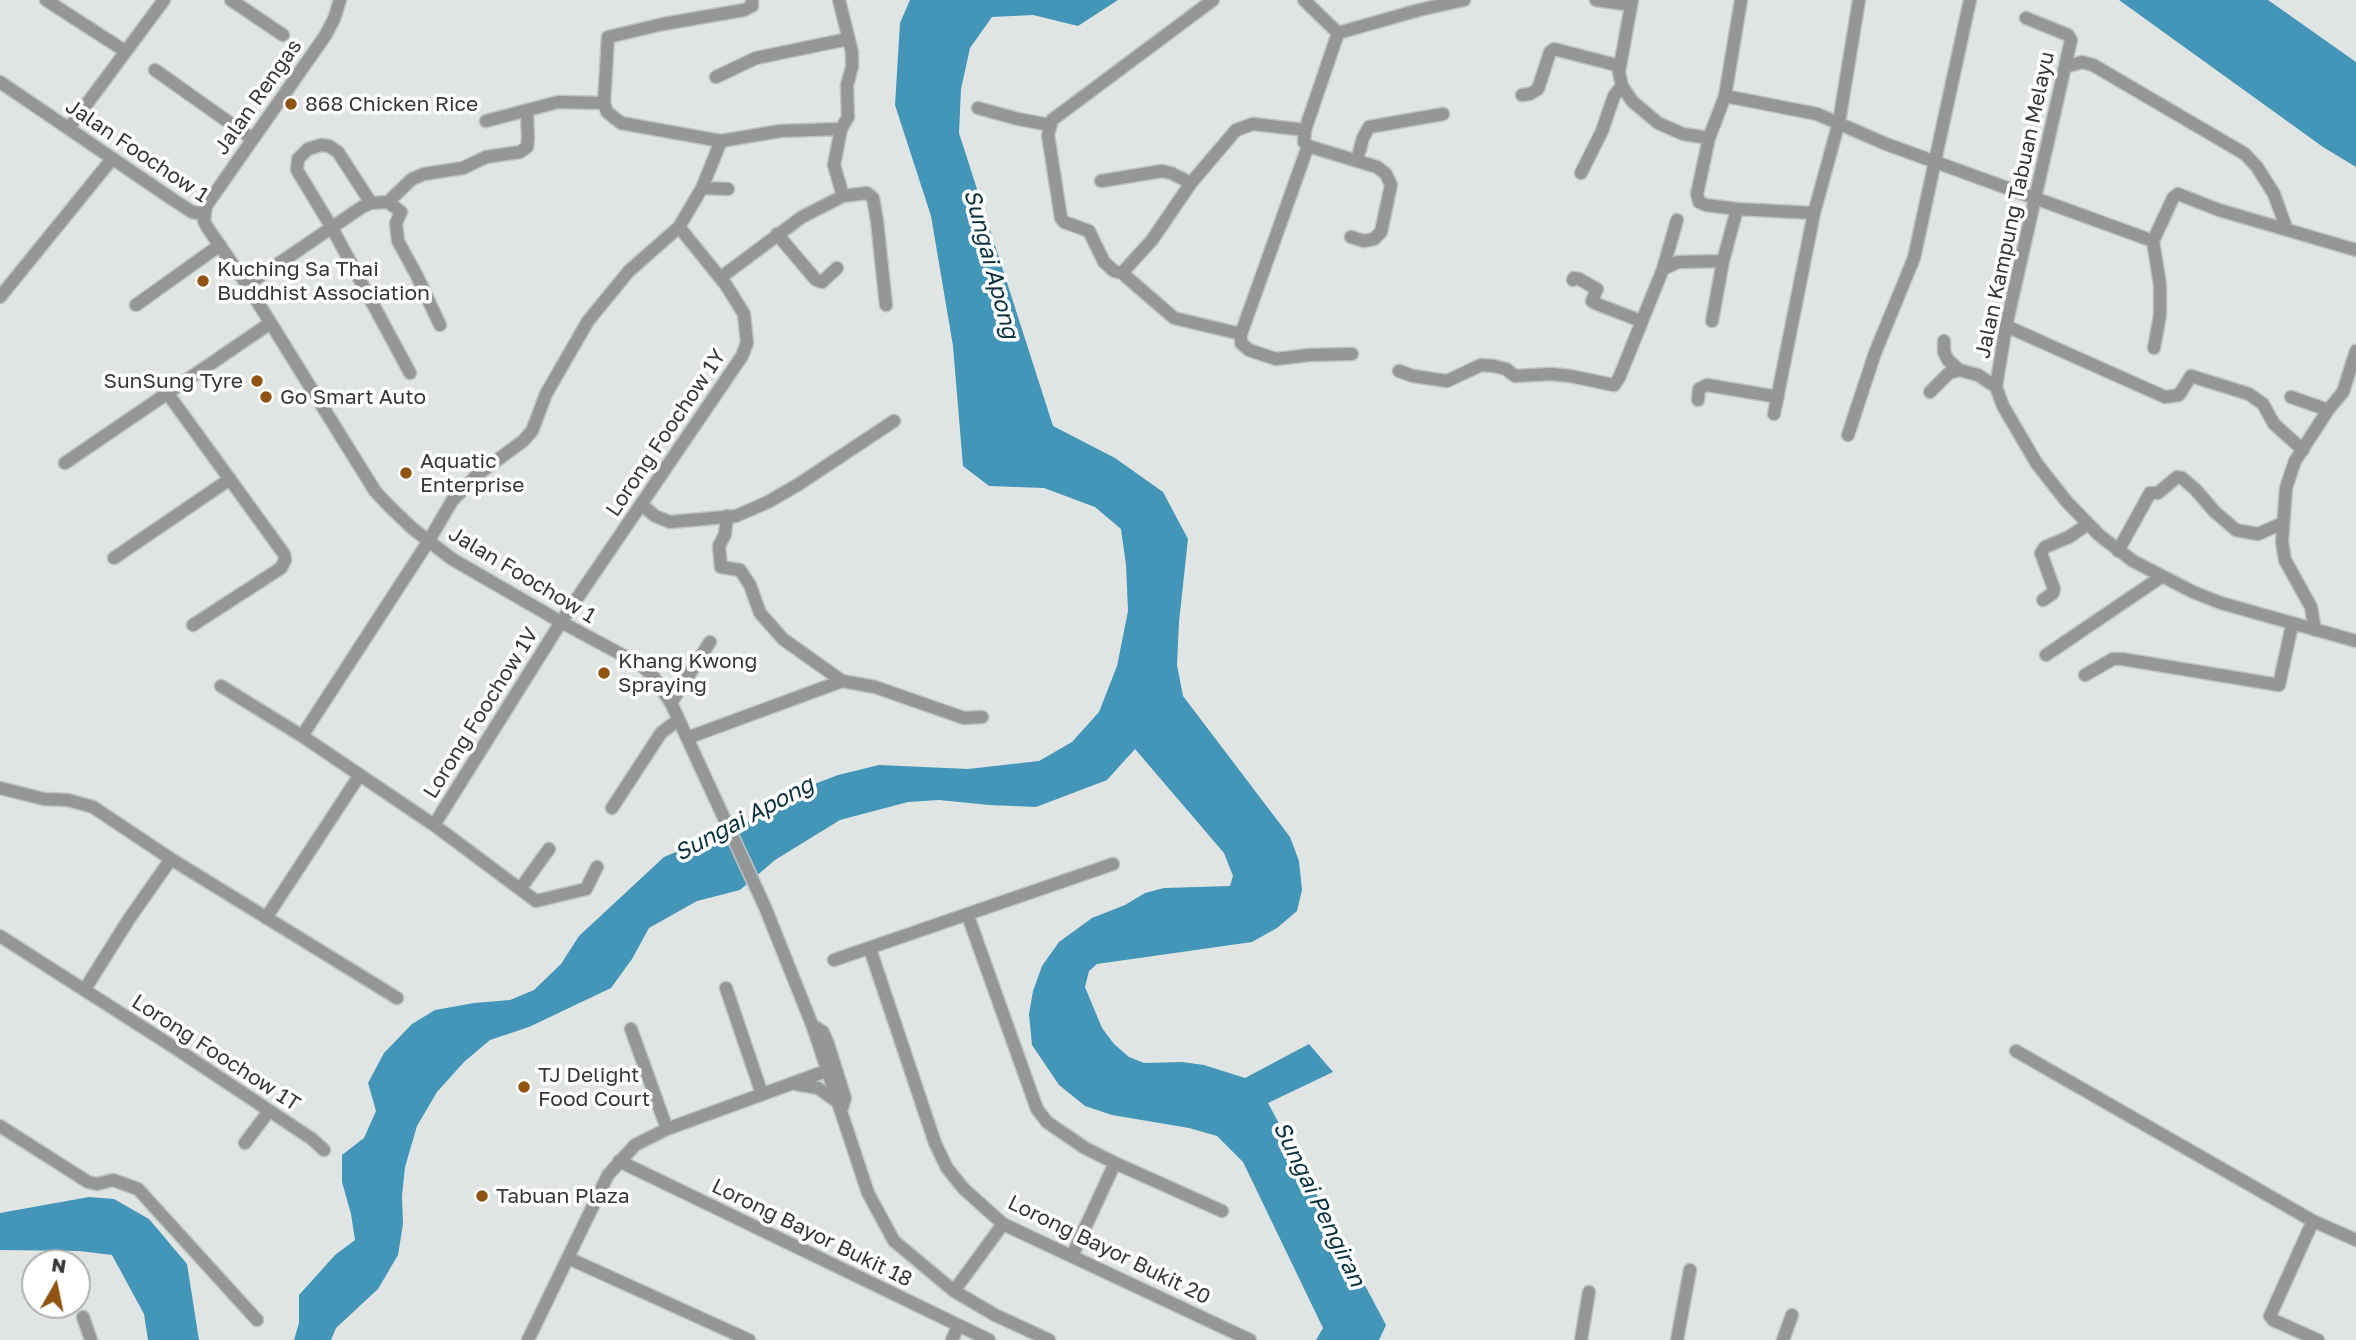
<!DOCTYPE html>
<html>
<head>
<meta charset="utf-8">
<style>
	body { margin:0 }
	#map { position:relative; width:2356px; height:1340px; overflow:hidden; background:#e0e5e4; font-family:"Golos Text",sans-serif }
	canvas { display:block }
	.north { position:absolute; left:21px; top:1249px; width:70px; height:70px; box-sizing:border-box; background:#fff; border:2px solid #afafaf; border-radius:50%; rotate:9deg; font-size:19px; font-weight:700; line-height:28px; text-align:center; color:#363837 }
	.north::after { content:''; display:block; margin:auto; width:24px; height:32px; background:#8f5412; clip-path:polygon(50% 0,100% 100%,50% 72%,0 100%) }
</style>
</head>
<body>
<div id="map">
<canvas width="2356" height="1340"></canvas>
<div class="north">N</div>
</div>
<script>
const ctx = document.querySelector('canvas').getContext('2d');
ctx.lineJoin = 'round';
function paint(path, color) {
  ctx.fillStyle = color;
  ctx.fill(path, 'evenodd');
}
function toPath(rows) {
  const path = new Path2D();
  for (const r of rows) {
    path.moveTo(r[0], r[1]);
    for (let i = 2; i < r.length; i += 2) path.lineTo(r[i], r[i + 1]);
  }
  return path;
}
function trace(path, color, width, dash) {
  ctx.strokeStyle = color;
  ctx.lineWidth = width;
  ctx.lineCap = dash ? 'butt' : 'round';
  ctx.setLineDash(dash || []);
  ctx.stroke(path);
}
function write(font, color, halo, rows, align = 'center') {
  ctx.font = font + ' "Golos Text",sans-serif';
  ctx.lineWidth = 7;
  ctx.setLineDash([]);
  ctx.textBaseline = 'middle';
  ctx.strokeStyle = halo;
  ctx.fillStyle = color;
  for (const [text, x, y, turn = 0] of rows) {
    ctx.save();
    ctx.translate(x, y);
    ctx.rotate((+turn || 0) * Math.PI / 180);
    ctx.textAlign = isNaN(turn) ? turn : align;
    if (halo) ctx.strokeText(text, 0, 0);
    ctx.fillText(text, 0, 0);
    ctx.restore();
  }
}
paint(toPath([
	[910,0,1118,0,1078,26,1033,15,992,17,970,48,961,89,959,133,1053,426,1115,458,1163,492,1188,539,1179,622,1177,665,1183,696,1290,837,1299,861,1302,890,1297,911,1277,928,1252,942,1097,964,1089,971,1085,987,1102,1028,1114,1044,1129,1057,1144,1063,1182,1062,1204,1065,1245,1078,1309,1044,1333,1072,1268,1103,1386,1325,1379,1340,1316,1340,1323,1328,1243,1162,1217,1136,1189,1128,1112,1115,1085,1106,1059,1085,1032,1045,1029,1014,1033,991,1042,966,1059,942,1092,918,1125,905,1145,893,1164,888,1230,886,1233,876,1224,853,1135,749,1107,780,1036,807,989,805,939,800,908,802,840,820,775,860,740,890,697,901,649,928,632,959,611,988,529,1027,490,1040,464,1062,437,1092,417,1126,405,1167,402,1196,403,1224,398,1255,378,1289,336,1328,331,1340,294,1340,299,1323,299,1295,335,1255,355,1240,351,1214,342,1182,342,1155,364,1138,376,1111,368,1083,384,1053,412,1024,435,1010,474,1003,510,1000,534,990,561,964,579,936,664,857,753,820,791,793,838,775,879,765,968,769,1039,761,1072,742,1099,712,1117,666,1128,611,1126,565,1121,529,1095,507,1044,488,989,486,963,466,953,346,931,216,895,105,900,23],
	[2119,0,2268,0,2356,62,2356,167,2323,147],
	[89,1197,114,1199,149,1219,187,1264,199,1340,148,1340,144,1314,112,1255,79,1251,0,1250,0,1213]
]), '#4396b7');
const minor = toPath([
	[46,0,125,51],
	[231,0,283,35],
	[340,0,334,19,325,36,206,206,204,221,207,227,247,285,375,491,389,506,412,528,452,559,561,622,641,665,653,676,671,703,765,907,813,1027,868,1193,894,1241,954,1291,995,1315,1049,1340],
	[839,0,852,52,852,67,847,85,848,117,841,129,834,165,843,196],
	[1213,0,1052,120,1048,135,1061,218,1064,222,1089,231,1104,262,1114,271,1122,273,1174,318,1241,334],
	[1304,0,1338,33],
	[1596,0,1631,5],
	[1632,0,1619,72,1622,86,1632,101,1658,123,1683,134,1709,138],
	[1741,0,1725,96,1709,138,1697,194,1699,202,1706,205,1737,209,1814,213],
	[2026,18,2068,35,2071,40,2006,326,1996,387,2003,406,2037,464,2067,502,2099,535,2133,561,2193,592,2221,603,2356,641],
	[1338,33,1305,130,1304,142,1308,146,1377,167,1386,174,1391,185,1381,232,1374,239,1364,241,1351,237],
	[1338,33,1419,10,1464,0],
	[2065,67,2082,62,2093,65,2245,154,2257,167,2274,194,2287,230],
	[155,70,251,138],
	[716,77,756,58,848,39],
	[0,82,175,201,192,212,204,214],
	[1522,95,1530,94,1538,89,1550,52,1554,49,1620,66],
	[1725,96,1817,114,1886,144,2153,241],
	[604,103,608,37,663,24,744,10,752,6,752,0],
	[978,108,1018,119,1050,125],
	[486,121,558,102,604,103,607,112,621,123,721,141],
	[69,128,164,0],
	[1308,146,1241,334,1241,343,1249,350,1276,359,1309,355,1352,354],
	[1357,160,1363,138,1369,127,1443,114],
	[1581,173,1602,131,1614,96,1622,86],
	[1101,181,1162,171,1171,173,1191,183],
	[702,188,728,189],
	[388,202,401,212,396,223,398,241,417,276,440,325],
	[371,203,338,152,329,146,321,145,308,149,298,159,297,170,332,228,410,373],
	[777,234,816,280,822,282,837,268],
	[1663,269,1678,262,1723,261],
	[1122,273,1152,240,1191,183,1236,130,1253,124,1305,130],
	[720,278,802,217,843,196,867,193,873,198,877,221,886,305],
	[1573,280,1574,278,1579,279,1597,289,1592,301,1597,304,1641,321],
	[247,285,362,207,371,203,388,202,412,179,424,174,463,168,486,157,520,152,527,147,528,138,527,112],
	[0,297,112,159],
	[136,305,220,245],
	[1712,321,1723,261,1737,209],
	[2006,326,2165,397,2179,395,2191,376,2249,394,2263,404,2274,424,2303,450],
	[1944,341,1944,352,1948,360,1959,370],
	[2154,348,2160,315,2160,285,2153,241,2173,198,2178,194,2219,210,2356,250],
	[1399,371,1413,376,1447,381,1481,365,1494,366,1506,369,1515,376,1551,374,1570,376,1614,385,1619,378,1663,269,1677,220],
	[1930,392,1949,373,1959,370,1978,375,1996,387],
	[168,394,284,554,285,560,281,568,193,625],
	[2291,397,2328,410],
	[1698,400,1699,389,1707,385,1778,397],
	[1774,414,1814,213,1839,122,1859,0],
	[1848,435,1875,353,1914,258,1970,0],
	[65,463,269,324],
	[641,504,655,516,670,522,736,516,768,502,799,484,894,421],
	[727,516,725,534,719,546,721,567,740,570,750,585,760,613,783,639,842,681,875,687,964,718,982,717],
	[2118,551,2150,493,2158,493,2177,477,2182,478,2195,489,2215,512,2236,530,2258,534,2283,523],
	[114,558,230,479],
	[2043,600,2053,593,2054,589,2041,553,2045,547,2069,537,2088,524],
	[2315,630,2311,607,2285,560,2282,542,2286,488,2295,461,2328,410,2343,392,2356,351],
	[2046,655,2161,577],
	[2085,675,2113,659,2122,659,2279,685,2292,625],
	[221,686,302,736,434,825,536,901,586,889,597,867],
	[671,703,710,642],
	[302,736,428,542,452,501,477,475,523,441,532,431,546,394,588,321,629,271,679,227,702,188,721,141,780,131,841,129],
	[687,738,842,681],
	[0,788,44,799,68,800,93,807,171,859,397,998],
	[612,808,661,733,678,720],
	[434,825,561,622,742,356,747,343,744,314,726,285,679,227],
	[520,889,549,849],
	[968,916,1037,1109,1047,1122,1085,1148,1115,1163,1222,1211],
	[266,918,359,776],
	[0,936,175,1048,312,1139,324,1150],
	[870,949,935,1143,947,1168,964,1189,1003,1224,1250,1340],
	[834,960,1113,864],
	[726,988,762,1094],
	[85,989,129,919,171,859],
	[817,1028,823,1032,828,1044,845,1098,842,1108],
	[631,1029,667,1129],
	[2016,1051,2313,1221,2356,1240],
	[796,1084,818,1088,836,1101],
	[0,1126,88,1182,97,1184,113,1180,138,1189,257,1320],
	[245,1143,269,1111],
	[619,1161,989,1340],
	[2313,1221,2270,1316,2273,1320,2318,1340],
	[1072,1256,1115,1163],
	[568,1258,749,1340],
	[954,1291,1003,1224],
	[83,1317,91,1340],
	[528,1340,608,1175,635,1145,667,1129,826,1071],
	[952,1340,958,1326],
	[1581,1340,1589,1292],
	[1677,1340,1690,1270],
	[1783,1340,1792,1315]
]);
trace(minor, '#bec2c1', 15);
trace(minor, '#959797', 12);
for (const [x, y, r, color] of [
	[291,104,7,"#8f5412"],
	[203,281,7,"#8f5412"],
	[257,381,7,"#8f5412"],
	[266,397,7,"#8f5412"],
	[406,473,7,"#8f5412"],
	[604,673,7,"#8f5412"],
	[524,1087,7,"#8f5412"],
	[482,1196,7,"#8f5412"]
]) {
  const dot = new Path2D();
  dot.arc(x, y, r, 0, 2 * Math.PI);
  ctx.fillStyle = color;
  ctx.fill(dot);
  trace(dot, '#fff', 2.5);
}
write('21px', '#363837', '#fff', [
	["Jalan Rengas",258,97,-55],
	["Jalan Foochow 1",137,151,34],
	["Jalan Kampung Tabuan Melayu",2015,205,-78],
	["Lorong Foochow 1Y",666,433,-56],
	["Jalan Foochow 1",522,575,31],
	["Lorong Foochow 1V",481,713,-58],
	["Lorong Foochow 1T",216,1053,33],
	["Lorong Bayor Bukit 18",812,1233,26],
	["Lorong Bayor Bukit 20",1109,1250,26]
]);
write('21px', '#363837', '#fff', [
	["868 Chicken Rice",305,104],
	["Kuching Sa Thai",217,269],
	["Buddhist Association",217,293],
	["SunSung Tyre",243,381,"right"],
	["Go Smart Auto",280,397],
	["Aquatic",420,461],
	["Enterprise",420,485],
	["Khang Kwong",618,661],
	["Spraying",618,685],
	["TJ Delight",538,1075],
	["Food Court",538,1099],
	["Tabuan Plaza",496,1196]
], 'left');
write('italic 23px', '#0b3240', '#fff', [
	["Sungai Apong",991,264,75],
	["Sungai Apong",744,819,-28],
	["Sungai Pengiran",1319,1204,64]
]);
</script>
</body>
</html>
